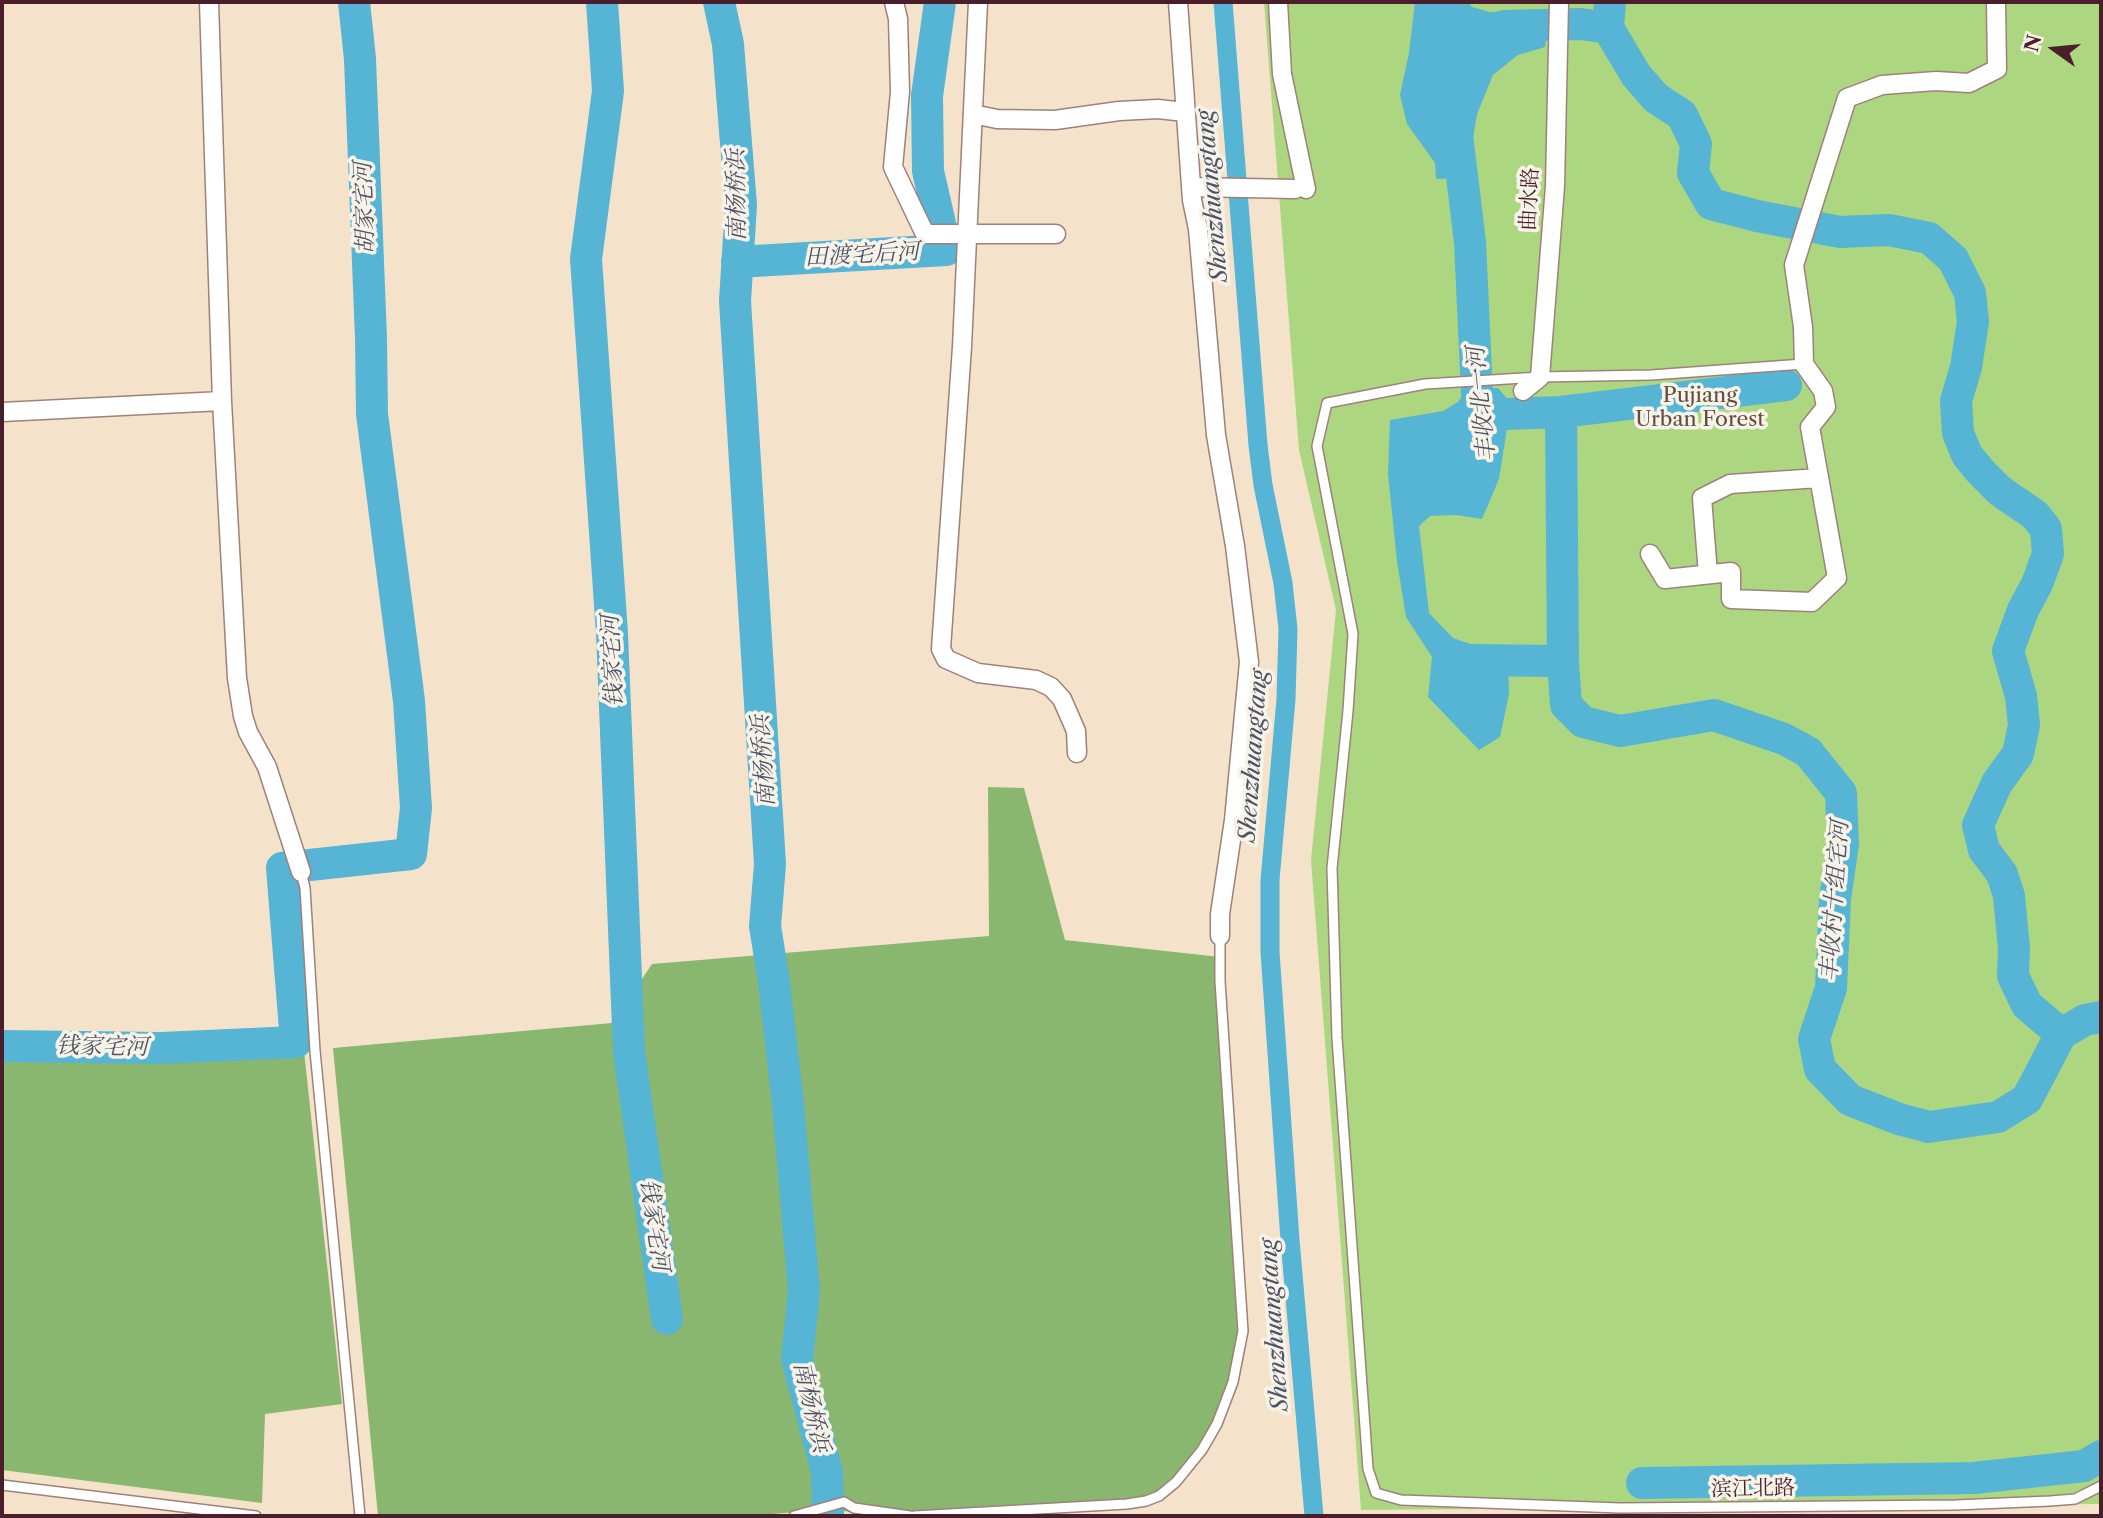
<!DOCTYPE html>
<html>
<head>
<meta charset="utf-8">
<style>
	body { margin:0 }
	#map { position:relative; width:2103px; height:1518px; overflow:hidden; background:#f4e3ca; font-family:"Libre Caslon Text",serif }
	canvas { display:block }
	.frame { position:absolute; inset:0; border:4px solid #4a1f2b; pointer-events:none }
	.north { position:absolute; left:2019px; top:14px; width:70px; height:70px; -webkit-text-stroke:5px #f7f3e8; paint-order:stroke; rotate:285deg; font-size:19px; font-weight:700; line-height:28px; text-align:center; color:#4a1f2b }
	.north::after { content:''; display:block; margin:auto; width:24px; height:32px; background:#4a1f2b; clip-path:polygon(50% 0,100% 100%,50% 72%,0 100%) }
</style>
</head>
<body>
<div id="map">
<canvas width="2103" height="1518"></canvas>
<div class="frame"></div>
<div class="north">N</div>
</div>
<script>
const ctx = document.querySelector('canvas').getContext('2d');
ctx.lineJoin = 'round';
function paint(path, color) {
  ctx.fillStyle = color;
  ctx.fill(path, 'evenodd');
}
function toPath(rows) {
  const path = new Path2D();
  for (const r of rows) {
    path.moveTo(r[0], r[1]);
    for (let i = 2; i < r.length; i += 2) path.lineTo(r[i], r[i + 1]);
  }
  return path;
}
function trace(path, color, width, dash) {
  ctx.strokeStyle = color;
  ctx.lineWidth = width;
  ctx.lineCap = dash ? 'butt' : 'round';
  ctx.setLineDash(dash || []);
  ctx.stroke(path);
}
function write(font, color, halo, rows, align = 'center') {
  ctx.font = font + ' "Libre Caslon Text","Noto Serif SC",serif';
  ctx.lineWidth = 7;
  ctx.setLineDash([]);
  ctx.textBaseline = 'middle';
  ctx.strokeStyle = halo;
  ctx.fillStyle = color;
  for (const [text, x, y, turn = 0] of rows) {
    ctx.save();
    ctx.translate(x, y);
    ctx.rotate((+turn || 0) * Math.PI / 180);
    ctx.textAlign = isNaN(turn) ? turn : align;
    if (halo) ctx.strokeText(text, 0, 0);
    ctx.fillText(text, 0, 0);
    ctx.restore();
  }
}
paint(toPath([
	[1264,2,2101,2,2101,1504,1361,1510,1311,860,1336,610,1299,450]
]), '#add681');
paint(toPath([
	[988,787,1024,788,1065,940,1220,957,1241,1348,1202,1450,1146,1501,900,1514,820,1510,749,1516,378,1516,333,1048,612,1023,652,964,989,936],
	[304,1051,342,1404,265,1414,262,1503,2,1470,2,1054]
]), '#8ab76f');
paint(toPath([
	[1415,2,1469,2,1472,7,1490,12,1550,11,1545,47,1518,55,1493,75,1477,114,1471,151,1475,178,1436,179,1435,163,1407,124,1400,95,1409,53],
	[1498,388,1511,403,1499,479,1482,519,1456,515,1430,516,1419,526,1429,613,1453,638,1485,649,1508,652,1509,694,1500,737,1479,750,1428,697,1432,657,1406,617,1397,561,1388,474,1390,420,1443,411,1458,402,1466,390]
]), '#56b4d5');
trace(toPath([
	[1223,2,1258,445,1263,485,1283,583,1288,629,1286,699,1270,880,1270,952,1290,1240,1314,1516]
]), '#56b4d5', 19);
trace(toPath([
	[602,2,608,91,586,259,612,633,629,1052,667,1319],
	[719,2,728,44,741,205,735,301,770,864,765,926,774,982,788,1104,804,1291,797,1359,827,1472,828,1516],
	[1610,2,1608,28,1636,75,1656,98,1682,115,1696,144,1693,173,1711,204,1757,216,1840,232,1889,230,1929,238,1953,259,1970,293,1973,322,1966,367,1956,401,1958,433,1967,455,1981,472,2000,491,2035,515,2046,529,2048,554,2037,584,2023,610,2008,651,2021,696,2024,725,2018,754,1997,783,1978,825,1984,850,2002,874,2009,896,2014,949,2013,976,2027,1005,2061,1034],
	[1504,26,1581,24,1608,28],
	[1457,135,1470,242,1478,415,1486,430],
	[737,262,946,250,928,171,927,96,940,2],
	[1786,385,1561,412,1563,661,1566,705,1583,722,1620,731,1714,715,1784,739,1808,752,1841,793,1843,844,1835,899,1831,988,1814,1039,1820,1069,1850,1100,1899,1119,1929,1127,1998,1117,2027,1099,2061,1034,2085,1020,2101,1017],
	[1478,415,1561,412],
	[1467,660,1563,661],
	[2,1046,161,1048,296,1042,282,868,411,854,416,808,409,701,372,414,371,338,360,59,354,2],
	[1642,1483,1974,1478,2084,1466,2101,1456]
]), '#56b4d5', 32);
const lane = toPath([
	[1804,364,1651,375,1540,377,1425,384,1327,403,1317,446,1353,634,1348,711,1332,868,1337,1038,1368,1469,1376,1493,1401,1500,1620,1508,1956,1505,2050,1501,2075,1499,2101,1486],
	[301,872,305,888,315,1051,360,1516],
	[2,1485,256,1516],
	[794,1516,844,1502,854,1508,910,1516],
	[914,1516,1127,1504,1146,1501,1159,1496,1176,1482,1202,1450,1217,1424,1233,1382,1243,1331,1220,981,1220,936]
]);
const street = toPath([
	[209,2,222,401,237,678,243,716,248,732,267,767,301,872],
	[894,2,898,19,900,92,893,167,925,234,1056,234],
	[978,2,962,347,941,649,946,659,978,673,1036,680,1051,687,1062,699,1076,731,1077,753],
	[1178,2,1192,200,1198,229,1216,435,1235,546,1249,662,1234,820,1220,914,1220,936],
	[1278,2,1282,74,1306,189],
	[973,114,997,119,1055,120,1119,111,1158,109,1185,112],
	[1193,187,1295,189],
	[1523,391,1540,377,1555,186,1559,2],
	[2,412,222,401],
	[1650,554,1665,579,1731,572,1731,599,1812,602,1837,578,1810,427,1826,407,1823,391,1804,364,1803,327,1794,265,1847,98,1882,85,1936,81,1969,83,1997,69,1996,2],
	[1708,574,1702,498,1730,484,1819,478]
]);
trace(lane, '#9f817a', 12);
trace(street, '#9f817a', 21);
trace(lane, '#fff', 9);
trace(street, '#fff', 18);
write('21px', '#4a1f2b', '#f7f3e8', [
	["曲水路",1530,199,-87],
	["滨江北路",1753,1489,-1]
]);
write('21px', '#634d40', '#f7f3e8', [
	["Pujiang",1700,396],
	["Urban Forest",1700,420]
]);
write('italic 23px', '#4e5366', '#f7f3e8', [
	["南杨桥浜",737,195,-91],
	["Shenzhuangtang",1213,196,-95],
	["胡家宅河",365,208,-92],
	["田渡宅后河",862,255,-3],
	["丰收北一河",1482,404,-96],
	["钱家宅河",613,661,-93],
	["Shenzhuangtang",1254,756,-86],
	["南杨桥浜",764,761,-94],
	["丰收村十组宅河",1835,901,-86],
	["钱家宅河",102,1047,1],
	["钱家宅河",654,1225,82],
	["Shenzhuangtang",1275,1325,-94],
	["南杨桥浜",811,1407,77]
]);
</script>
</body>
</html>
